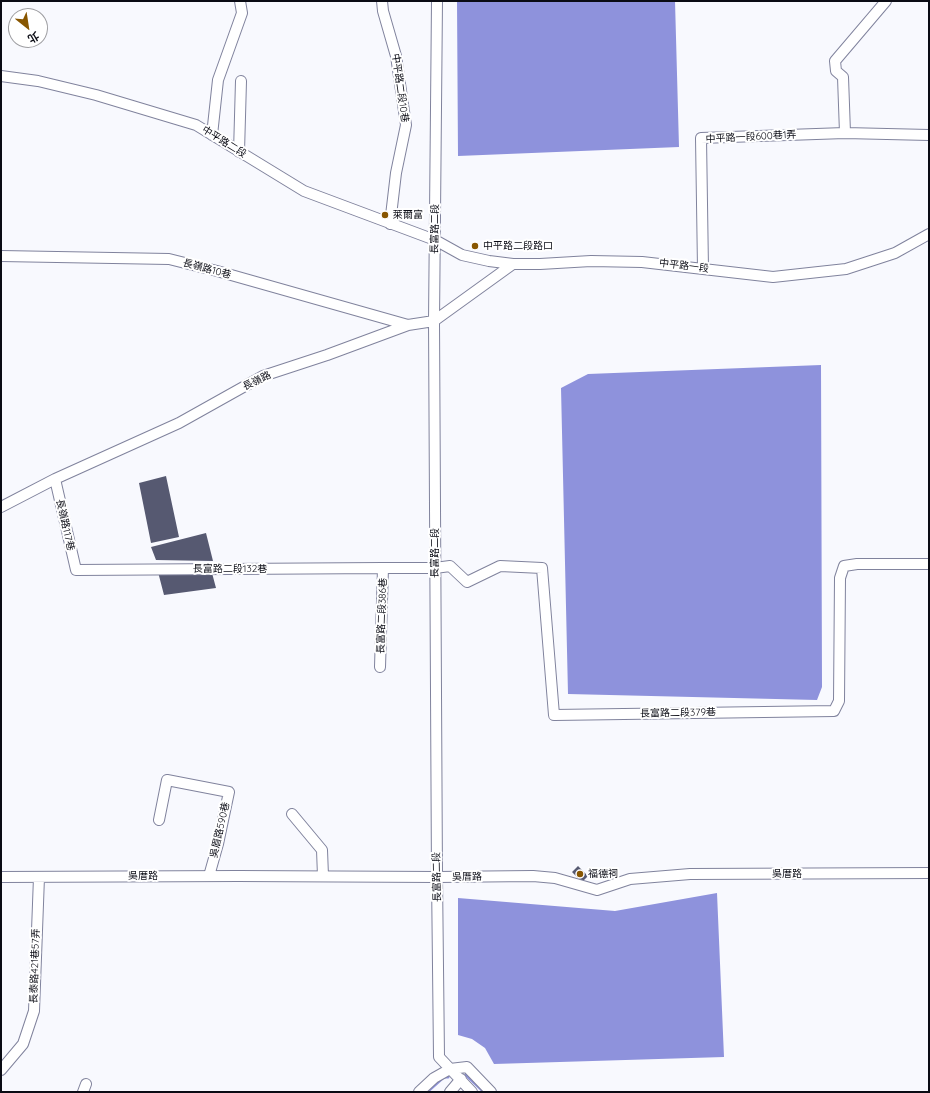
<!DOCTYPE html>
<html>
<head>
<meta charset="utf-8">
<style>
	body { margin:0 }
	#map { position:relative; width:930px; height:1093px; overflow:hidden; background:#f8f9fe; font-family:Quicksand,"Noto Sans TC",sans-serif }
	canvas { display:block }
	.frame { position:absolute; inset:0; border:2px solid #0a0b14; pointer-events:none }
	.north { position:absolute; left:8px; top:8px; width:40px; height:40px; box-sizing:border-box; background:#fff; border:1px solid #9d9da1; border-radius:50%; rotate:150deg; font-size:11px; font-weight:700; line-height:16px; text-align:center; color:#0a0b14 }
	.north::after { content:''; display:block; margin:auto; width:14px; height:18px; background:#885600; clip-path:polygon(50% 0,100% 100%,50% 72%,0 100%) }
</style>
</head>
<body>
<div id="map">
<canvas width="930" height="1093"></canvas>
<div class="frame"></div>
<div class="north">北</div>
</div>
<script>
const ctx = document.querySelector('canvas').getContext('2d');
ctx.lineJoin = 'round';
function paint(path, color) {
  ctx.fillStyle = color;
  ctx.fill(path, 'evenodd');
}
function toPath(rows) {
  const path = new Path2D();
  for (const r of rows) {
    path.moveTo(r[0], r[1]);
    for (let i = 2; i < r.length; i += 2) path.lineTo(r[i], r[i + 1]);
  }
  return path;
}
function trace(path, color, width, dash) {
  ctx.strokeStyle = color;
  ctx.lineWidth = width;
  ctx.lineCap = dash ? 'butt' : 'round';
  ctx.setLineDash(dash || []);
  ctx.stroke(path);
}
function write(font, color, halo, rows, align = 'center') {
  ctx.font = font + ' Quicksand,"Noto Sans TC",sans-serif';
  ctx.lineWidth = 4;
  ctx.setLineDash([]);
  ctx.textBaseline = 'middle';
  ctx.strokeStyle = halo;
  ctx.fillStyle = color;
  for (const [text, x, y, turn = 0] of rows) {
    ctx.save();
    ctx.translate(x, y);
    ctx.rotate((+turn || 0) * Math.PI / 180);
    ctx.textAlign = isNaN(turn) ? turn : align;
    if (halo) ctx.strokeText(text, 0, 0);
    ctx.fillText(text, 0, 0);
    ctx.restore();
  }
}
paint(toPath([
	[457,1,675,1,679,147,458,156],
	[821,365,822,687,817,700,568,694,561,388,588,374],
	[717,893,724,1057,494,1064,485,1048,472,1039,458,1035,458,898,615,911]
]), '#8e92dc');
trace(toPath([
	[466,1075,484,1092],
	[427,1092,444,1077,448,1077]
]), '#8e92dc', 3);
paint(toPath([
	[166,476,179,537,151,543,139,483],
	[206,533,213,561,156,560,151,547],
	[158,572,212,573,216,588,164,595],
	[578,866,588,876,582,882,572,872]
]), '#565971');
const minor = toPath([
	[382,1,383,11,396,56,406,125,396,173,390,224],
	[437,1,434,321,437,877,439,1057,472,1092],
	[1,76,38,81,96,95,196,125,304,191,435,240,462,255,489,261,513,264,540,264,591,261,642,262,773,277,846,269,895,253,929,234],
	[845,133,843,77,836,71,835,61,886,1],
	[212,135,218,80,242,13,240,1],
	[239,152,241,81],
	[1,256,169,259,217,271,408,325],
	[703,269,701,138,845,133,929,135],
	[55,479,76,570,383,568],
	[1,507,55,479,179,423,263,376,327,355,408,325,434,321,513,264],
	[380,667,383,568,435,568,450,566,467,582,500,566,542,568,554,715,834,711,839,701,840,578,844,566,857,564,929,564],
	[292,814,322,850,323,876],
	[159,820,167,780,229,792,218,844,209,876],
	[1,877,238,876,437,877,533,876,555,878,597,890,630,879,690,874,929,873],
	[1,1070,23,1044,34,1011,39,877],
	[83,1092,86,1084],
	[419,1092,434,1078,450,1069,467,1067,491,1092],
	[450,1092,461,1079]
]);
trace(minor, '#80839d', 12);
trace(minor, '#fff', 10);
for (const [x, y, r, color] of [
	[385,215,4,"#885600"],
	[475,246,4,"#885600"],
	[580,874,4,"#885600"]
]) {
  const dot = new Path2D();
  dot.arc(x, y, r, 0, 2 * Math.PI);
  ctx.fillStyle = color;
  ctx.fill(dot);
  trace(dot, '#fff', 1.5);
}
write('10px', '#0a0b14', '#fff', [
	["中平路二段10巷",400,88,82],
	["中平路一段600巷1弄",751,137,-3],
	["中平路二段",224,142,32],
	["長富路二段",435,229,-89],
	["中平路一段",684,266,7],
	["長嶺路10巷",207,269,15],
	["長嶺路",257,381,-26],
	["長嶺路117巷",65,525,77],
	["長富路二段",435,553,-90],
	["長富路二段132巷",230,569],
	["長富路二段386巷",382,616,-88],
	["長富路二段379巷",678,713,-1],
	["吳眉路590巷",220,830,-77],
	["吳厝路",787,874],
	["吳厝路",143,876],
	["長富路二段",437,877,-91],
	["吳厝路",467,877,-1],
	["長泰路421巷57弄",35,966,-88]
]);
write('10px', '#0a0b14', '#fff', [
	["萊爾富",393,215],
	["中平路二段路口",483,246],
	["福德祠",588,874]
], 'left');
</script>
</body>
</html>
